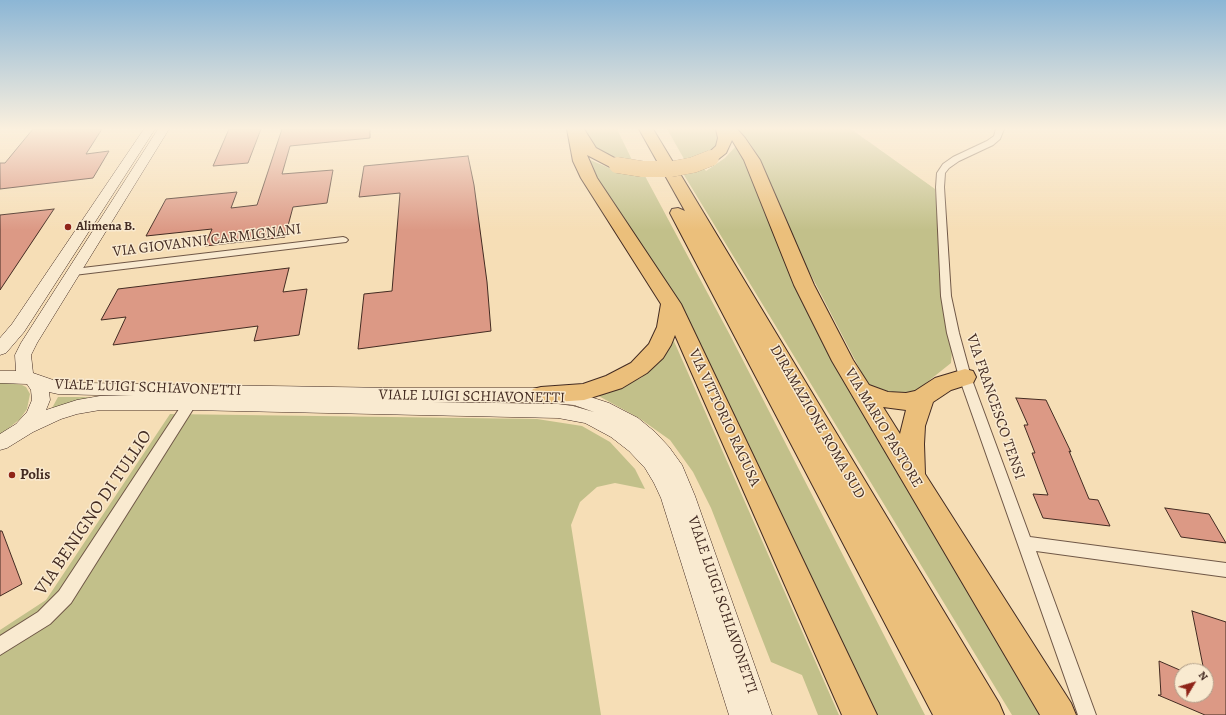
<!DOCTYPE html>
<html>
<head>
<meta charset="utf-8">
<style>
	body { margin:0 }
	#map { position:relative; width:1226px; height:715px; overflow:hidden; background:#f6deb6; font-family:Alegreya,serif }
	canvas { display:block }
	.north { position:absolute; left:1174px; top:663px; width:40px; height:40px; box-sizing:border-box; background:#f9ead0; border:1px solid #b09e8a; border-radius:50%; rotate:52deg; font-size:11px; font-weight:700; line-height:16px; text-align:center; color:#432b22 }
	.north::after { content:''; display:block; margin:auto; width:14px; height:18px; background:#8f2418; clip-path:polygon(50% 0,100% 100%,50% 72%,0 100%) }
</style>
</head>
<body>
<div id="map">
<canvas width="1226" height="715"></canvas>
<div class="north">N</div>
</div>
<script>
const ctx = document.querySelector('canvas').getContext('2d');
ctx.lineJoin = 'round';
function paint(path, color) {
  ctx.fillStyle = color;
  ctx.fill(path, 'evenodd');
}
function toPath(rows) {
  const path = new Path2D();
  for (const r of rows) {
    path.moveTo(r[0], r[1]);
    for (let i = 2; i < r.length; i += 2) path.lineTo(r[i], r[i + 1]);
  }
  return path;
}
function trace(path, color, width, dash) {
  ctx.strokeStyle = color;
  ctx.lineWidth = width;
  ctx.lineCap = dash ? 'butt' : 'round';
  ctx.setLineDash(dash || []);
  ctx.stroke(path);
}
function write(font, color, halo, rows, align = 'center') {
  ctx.font = font + ' Alegreya,serif';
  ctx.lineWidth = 3;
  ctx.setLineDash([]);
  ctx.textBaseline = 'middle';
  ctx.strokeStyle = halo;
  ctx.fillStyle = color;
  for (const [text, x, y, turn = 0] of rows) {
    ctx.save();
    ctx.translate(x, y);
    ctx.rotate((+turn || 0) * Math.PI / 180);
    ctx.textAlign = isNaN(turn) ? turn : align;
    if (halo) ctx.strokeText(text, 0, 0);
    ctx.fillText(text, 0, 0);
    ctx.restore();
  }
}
paint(toPath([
	[585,129,617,129,633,162,615,157,599,150,592,145],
	[667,129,717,129,721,136,718,144,706,155,697,159,706,171,725,158,736,146,747,164,753,181,1047,715,1012,715,684,175,692,173],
	[737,129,851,129,935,189,952,350,951,363,916,391,894,399,868,385,784,223,755,151,747,139],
	[588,159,614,170,645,176,731,337,925,715,874,715,784,524,596,180],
	[673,339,839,715,818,715,802,675,771,662,711,508,693,472,670,440,639,418,595,394,620,387,641,378,668,349],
	[0,382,22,385,26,387,30,394,27,409,20,419,0,435],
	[58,397,88,397,86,399,52,408],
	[170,414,537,419,582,426,610,442,635,469,645,489,615,483,597,487,580,502,571,525,601,715,0,715,0,630,46,600]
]), '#c2c08a');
const building = toPath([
	[33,129,102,129,86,154,109,151,93,178,0,189,0,163,5,163,33,129],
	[229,129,261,129,248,163,213,166,229,129],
	[282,129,370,129,370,138,290,146,282,174,333,170,327,203,293,207,285,237,205,246,212,229,146,236,166,199,237,192,231,208,257,205,282,129],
	[468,156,474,185,487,282,491,331,358,349,364,294,392,291,400,193,359,197,364,166,468,156],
	[54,209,0,290,0,215,54,209],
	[289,268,283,292,307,289,299,335,254,341,258,326,113,345,126,317,101,320,118,289,289,268],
	[1016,398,1046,400,1071,452,1069,451,1089,499,1098,500,1110,526,1043,518,1033,494,1048,495,1032,453,1035,453,1024,425,1028,425,1016,398],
	[1165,508,1209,514,1226,543,1181,537,1165,508],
	[0,531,2,531,22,584,0,596,0,531],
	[1192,611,1226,622,1226,715,1205,715,1158,695,1161,695,1159,661,1182,671,1182,695,1206,695,1206,671,1204,671,1192,611]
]);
paint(building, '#dc9985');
trace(building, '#432b22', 1);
const street = toPath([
	[996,129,1004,129,1000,139,993,145,959,161,949,168,945,173,944,187,951,296,959,333,971,377,1030,537,1226,563,1226,577,1036,551,1096,715,1078,715,959,377,947,333,941,296,936,187,937,173,943,164,953,157,987,141,994,136,996,129],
	[343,237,346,238,348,240,346,242,74,275,69,272,74,269,343,237],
	[190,398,195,400,196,403,195,406,71,603,50,624,0,655,0,636,38,612,59,591,185,400,190,398]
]);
const secondary = toPath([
	[144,129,155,129,24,332,6,353,0,355,0,338,12,324,144,129],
	[158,129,169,129,37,343,31,355,33,373,59,382,86,383,394,388,541,388,575,392,609,403,638,418,655,432,669,447,682,465,695,496,772,715,729,715,661,498,654,483,645,468,629,451,611,437,585,423,558,418,190,410,100,410,77,414,61,419,33,432,7,448,0,450,0,434,16,424,27,412,32,400,31,390,27,384,0,383,0,371,16,371,15,355,21,343,158,129],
	[49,392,58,394,133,396,100,396,77,400,46,410,50,400,49,392],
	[433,402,541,402,574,405,594,412,573,406,558,404,433,402]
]);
const highway = toPath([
	[567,129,584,129,596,148,622,162,625,165,622,168,617,170,612,168,587,155,597,178,681,304,877,715,842,715,675,335,671,345,663,358,647,373,622,388,584,400,541,403,533,401,529,395,533,389,541,387,583,384,606,376,631,363,649,344,657,327,661,304,581,178,573,161,567,129],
	[639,129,653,129,999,703,1004,715,933,715,670,213,672,209,678,208,685,211,639,129],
	[716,129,737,129,745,138,760,160,814,285,853,360,869,385,888,392,906,393,915,391,935,378,965,369,973,371,976,377,973,383,951,390,933,402,925,426,924,444,925,474,1071,703,1076,715,1040,715,832,361,794,285,744,160,732,140,726,153,716,161,711,163,706,161,703,158,716,146,718,138,716,129],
	[883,407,906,410,900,434,883,407]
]);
trace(street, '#705847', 2);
trace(secondary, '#432b22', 1);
trace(highway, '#432b22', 2);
paint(street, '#f9ead0');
paint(secondary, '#f9ead0');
paint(highway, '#ebbf7b');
const highwayBridge = toPath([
	[617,165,642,169,672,169,693,165,711,158]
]);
trace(highwayBridge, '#432b22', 16, []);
trace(highwayBridge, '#ebbf7b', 16);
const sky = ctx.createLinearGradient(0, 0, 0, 230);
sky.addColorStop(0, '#8cb6d5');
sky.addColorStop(0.56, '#fbf0de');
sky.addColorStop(1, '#fbf0de00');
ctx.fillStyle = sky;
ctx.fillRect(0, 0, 1226, 230);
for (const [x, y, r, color] of [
	[68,227,4,"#8f2418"],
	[12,475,4,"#8f2418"]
]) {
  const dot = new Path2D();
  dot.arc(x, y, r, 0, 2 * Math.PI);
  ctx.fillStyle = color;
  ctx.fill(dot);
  trace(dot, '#f9ead0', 1.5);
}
write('bold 13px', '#432b22', '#f9ead0', [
	["Alimena B.",76,227]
], 'left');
write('15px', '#432b22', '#f9ead0', [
	["VIA GIOVANNI CARMIGNANI",207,241,-7],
	["VIALE LUIGI SCHIAVONETTI",148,388,2],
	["VIALE LUIGI SCHIAVONETTI",472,397,1],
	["VIA FRANCESCO TENSI",995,407,71],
	["VIA VITTORIO RAGUSA",724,418,65],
	["DIRAMAZIONE ROMA SUD",817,422,60],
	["VIA MARIO PASTORE",883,428,59],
	["VIALE LUIGI SCHIAVONETTI",722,605,71]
]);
write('bold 15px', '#432b22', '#f9ead0', [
	["Polis",20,475]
], 'left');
write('18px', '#432b22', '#f9ead0', [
	["VIA BENIGNO DI TULLIO",94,513,-56]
]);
</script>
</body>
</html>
